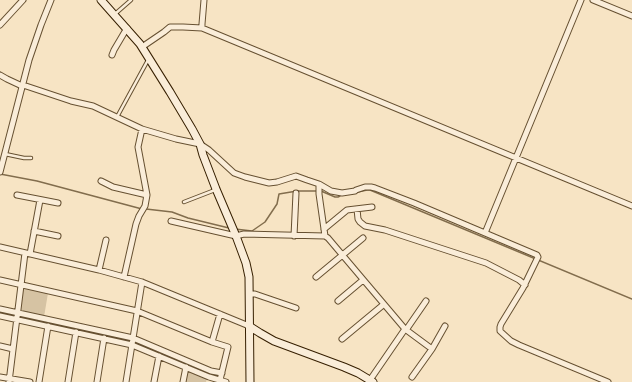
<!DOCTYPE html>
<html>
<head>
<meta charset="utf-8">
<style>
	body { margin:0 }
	canvas { display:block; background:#f7e4c4 }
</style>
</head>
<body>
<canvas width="632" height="382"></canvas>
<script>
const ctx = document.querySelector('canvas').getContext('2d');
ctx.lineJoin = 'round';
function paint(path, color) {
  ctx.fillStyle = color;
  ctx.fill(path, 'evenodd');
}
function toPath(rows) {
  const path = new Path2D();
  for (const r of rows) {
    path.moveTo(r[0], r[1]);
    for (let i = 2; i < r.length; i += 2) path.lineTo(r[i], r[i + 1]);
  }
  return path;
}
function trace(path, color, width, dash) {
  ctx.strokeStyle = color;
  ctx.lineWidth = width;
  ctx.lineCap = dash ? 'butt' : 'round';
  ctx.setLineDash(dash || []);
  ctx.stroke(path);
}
paint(toPath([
	[26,288,48,293,44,317,22,312,21,311,23,289],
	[189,370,206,377,207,379,206,382,185,382,187,371]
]), '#d6c3a3');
trace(toPath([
	[0,174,37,181,142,209],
	[358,192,367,190,370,190,632,299],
	[146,209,172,212,188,218,229,228],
	[235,229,252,231,265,222,277,204,279,194,297,191,321,191,335,197,338,197,340,196]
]), '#826d4d', 1.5);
const lane = toPath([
	[115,14,131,0],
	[117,117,148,60],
	[5,154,24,158,31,158],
	[184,202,215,190]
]);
const street = toPath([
	[593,0,632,16],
	[0,25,23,0],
	[202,28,202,24,204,0],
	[142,47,164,32,170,27,183,27,202,28,632,206],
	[112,55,114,50,127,28],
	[0,75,7,79,22,86],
	[23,85,71,101,93,106,142,129,176,139,200,144,209,150,234,173,245,177,269,183,277,182,296,176,307,180,319,184],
	[0,172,29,60,41,25,51,0],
	[101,181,113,187,147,195,138,147,142,129],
	[17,195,58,203],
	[357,209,358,219,360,222,365,226,385,230,486,263,519,280,525,285],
	[171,221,236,236,244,234,325,236,328,238,405,329,370,380],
	[324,229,347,210,372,207],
	[34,231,58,236],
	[485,233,581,0],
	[294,236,296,193],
	[325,236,319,194,319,184,331,191,342,193,355,191,356,190,365,187,371,187,375,188,414,203,537,255,538,257,523,288,501,324,500,327,500,331,511,341,519,345,608,382],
	[0,247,99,270,142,282,249,326],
	[30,254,40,200],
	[99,270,106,240],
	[124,277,136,224,139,216,145,206,147,195],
	[316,277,363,238],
	[0,280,137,311,212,342,228,347,220,380],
	[249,294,255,294,296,308],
	[338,301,363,280],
	[0,309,133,338,211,371,222,373],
	[0,316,132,345,209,377,226,382],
	[405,329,432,349,445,326],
	[406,330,426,301],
	[342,339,383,305],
	[212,342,220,314],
	[0,346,13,349],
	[0,377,30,382],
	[412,377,432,349],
	[9,382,25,253],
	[39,382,48,326],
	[68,382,76,332],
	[97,382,104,338],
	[126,382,142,282],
	[154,382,159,356],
	[183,382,186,367]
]);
const secondary = toPath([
	[101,0,140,44,170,92,192,129,200,144,203,155,216,189,236,236,246,263,249,277,250,382],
	[249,326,260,333,274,341,344,367,358,373,373,382]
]);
trace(lane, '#665031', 4.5);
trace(street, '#665031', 7);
trace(secondary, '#361f00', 9);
trace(lane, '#faedd9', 2.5);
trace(street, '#faedd9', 5);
trace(secondary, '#faedd9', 7);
</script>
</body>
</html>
